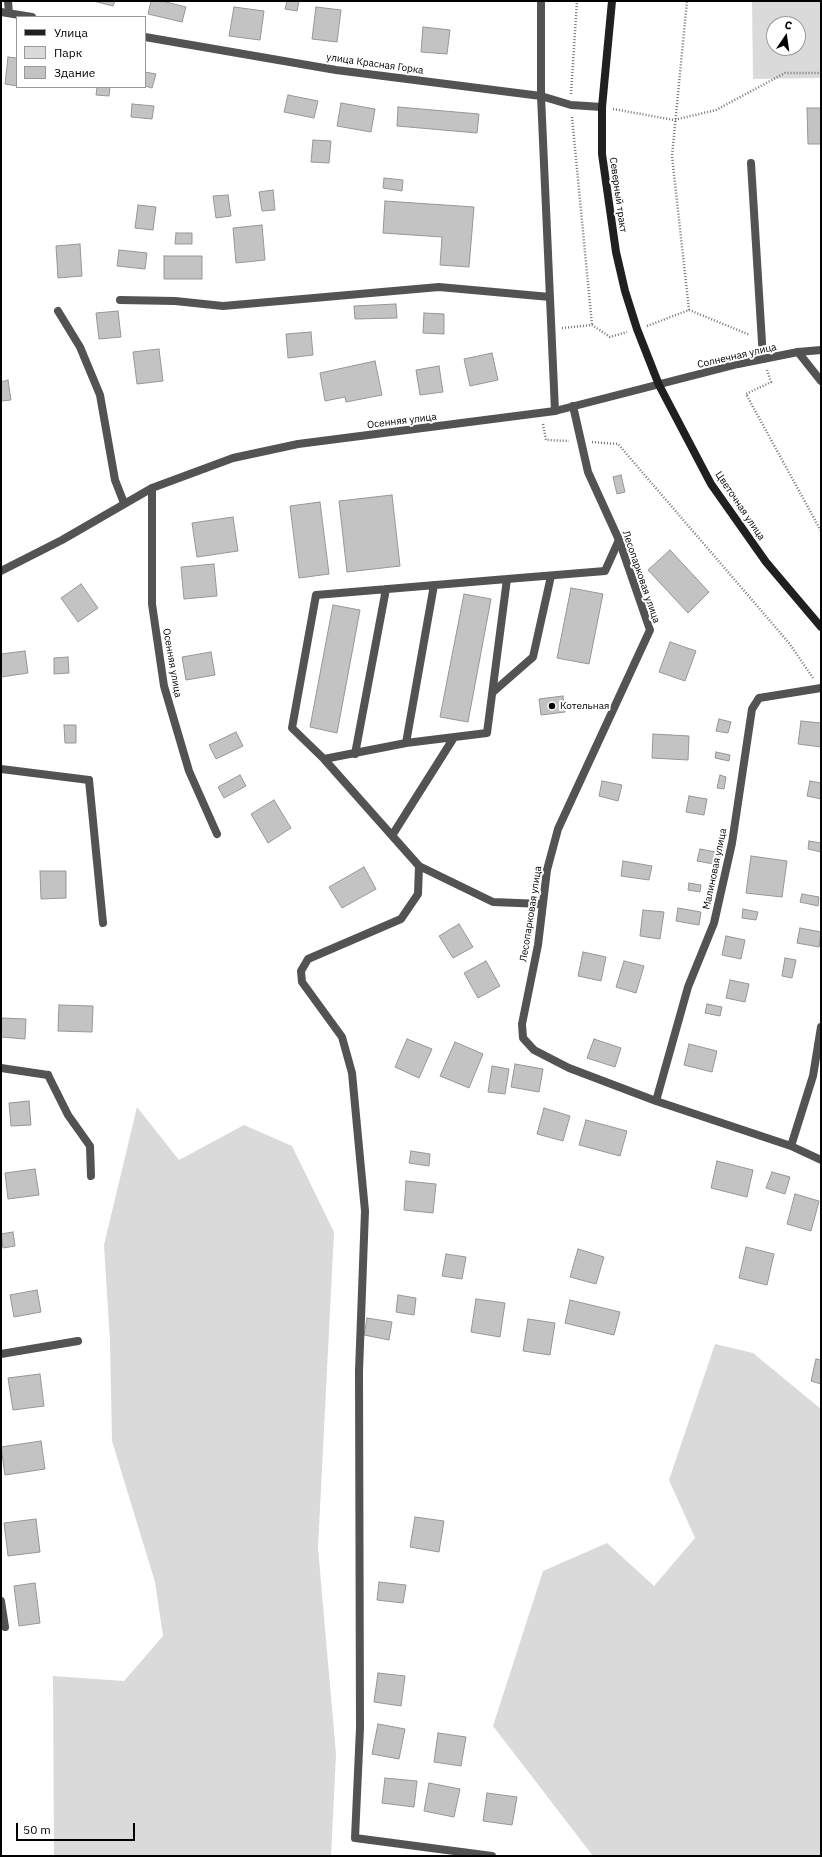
<!DOCTYPE html>
<html>
<head>
<meta charset="utf-8">
<style>
	body { margin:0 }
	#map { position:relative; width:822px; height:1857px; overflow:hidden; background:#fff; font-family:"IBM Plex Sans",sans-serif }
	canvas { display:block }
	.frame { position:absolute; inset:0; border:2px solid #000; pointer-events:none }
	.legend { position:absolute; left:16px; top:16px; width:130px; height:72px; box-sizing:border-box; background:#fff; border:1px solid #999; margin:0; padding:5px 7px; list-style:none; font-size:12px; color:#000 }
	.legend li { display:flex; align-items:center; gap:8px; height:20px }
	.legend b { width:20px; border:1px solid #999 }
	.north { position:absolute; left:766px; top:16px; width:40px; height:40px; box-sizing:border-box; background:#fff; border:1px solid #999; border-radius:50%; rotate:13deg; font-size:11px; font-weight:700; line-height:16px; text-align:center; color:#000 }
	.north::after { content:''; display:block; margin:auto; width:14px; height:18px; background:#000; clip-path:polygon(50% 0,100% 100%,50% 72%,0 100%) }
	.scale { position:absolute; left:16px; top:1823px; width:119px; height:18px; box-sizing:border-box; border:2px solid #000; border-top:0; padding-left:5px; font-size:12px; line-height:14px; white-space:nowrap; color:#000; -webkit-text-stroke:3px #fff; paint-order:stroke }
</style>
</head>
<body>
<div id="map">
<canvas width="822" height="1857"></canvas>
<div class="frame"></div>
<ul class="legend">
<li><b style="height:5px;background:#202020"></b>Улица</li>
<li><b style="height:11px;background:#dadada"></b>Парк</li>
<li><b style="height:11px;background:#c3c3c3"></b>Здание</li>
</ul>
<div class="north">С</div>
<div class="scale">50 m</div>
</div>
<script>
const ctx = document.querySelector('canvas').getContext('2d');
ctx.lineJoin = 'round';
function paint(path, color) {
  ctx.fillStyle = color;
  ctx.fill(path, 'evenodd');
}
function toPath(rows) {
  const path = new Path2D();
  for (const r of rows) {
    path.moveTo(r[0], r[1]);
    for (let i = 2; i < r.length; i += 2) path.lineTo(r[i], r[i + 1]);
  }
  return path;
}
function trace(path, color, width, dash) {
  ctx.strokeStyle = color;
  ctx.lineWidth = width;
  ctx.lineCap = dash ? 'butt' : 'round';
  ctx.setLineDash(dash || []);
  ctx.stroke(path);
}
function write(font, color, halo, rows, align = 'center') {
  ctx.font = font + ' "IBM Plex Sans",sans-serif';
  ctx.lineWidth = 4;
  ctx.setLineDash([]);
  ctx.textBaseline = 'middle';
  ctx.strokeStyle = halo;
  ctx.fillStyle = color;
  for (const [text, x, y, turn = 0] of rows) {
    ctx.save();
    ctx.translate(x, y);
    ctx.rotate((+turn || 0) * Math.PI / 180);
    ctx.textAlign = isNaN(turn) ? turn : align;
    if (halo) ctx.strokeText(text, 0, 0);
    ctx.fillText(text, 0, 0);
    ctx.restore();
  }
}
paint(toPath([
	[752,1,821,1,821,78,753,79],
	[774,24,798,24,798,48,774,48],
	[137,1107,179,1160,244,1125,292,1146,334,1232,318,1548,336,1754,331,1856,54,1856,53,1676,124,1681,163,1636,155,1582,112,1441,110,1341,104,1245],
	[715,1344,753,1353,821,1409,821,1856,593,1856,493,1726,543,1571,607,1543,654,1586,695,1538,669,1480]
]), '#dadada');
const building = toPath([
	[93,1,115,1,113,6,93,1],
	[151,1,162,1,186,7,182,22,148,14,151,1],
	[287,1,299,1,297,11,285,9,287,1],
	[234,7,264,11,260,40,229,36,234,7],
	[316,7,341,10,337,42,312,39,316,7],
	[423,27,450,30,447,54,421,52,423,27],
	[8,57,17,58,17,86,5,84,8,57],
	[145,72,156,74,152,88,145,86,145,72],
	[97,87,110,87,109,96,96,95,97,87],
	[288,95,318,101,314,118,284,112,288,95],
	[341,103,375,109,371,132,337,126,341,103],
	[132,104,154,106,152,119,131,117,132,104],
	[398,107,479,114,477,133,397,126,398,107],
	[807,108,821,108,821,144,808,144,807,108],
	[313,140,331,141,329,163,311,162,313,140],
	[384,178,403,180,402,191,383,188,384,178],
	[273,190,275,210,262,211,259,192,273,190],
	[228,195,231,216,216,218,213,196,228,195],
	[385,201,474,207,469,267,440,265,442,237,383,233,385,201],
	[138,205,156,207,153,230,135,228,138,205],
	[262,225,265,260,236,263,233,228,262,225],
	[176,233,192,233,192,244,175,244,176,233],
	[80,244,82,276,58,278,56,246,80,244],
	[119,250,147,253,145,269,117,266,119,250],
	[164,256,202,256,202,279,164,279,164,256],
	[396,304,397,318,355,319,354,306,396,304],
	[118,311,121,337,99,339,96,313,118,311],
	[424,313,444,314,444,334,423,333,424,313],
	[311,332,313,355,288,358,286,334,311,332],
	[159,349,163,381,137,384,133,352,159,349],
	[492,353,498,380,470,386,464,359,492,353],
	[375,361,382,395,346,402,345,397,325,401,320,373,375,361],
	[439,366,443,392,420,395,416,370,439,366],
	[8,380,11,400,1,401,1,382,8,380],
	[621,475,625,492,617,494,613,477,621,475],
	[392,495,400,566,347,572,339,501,392,495],
	[320,502,329,574,299,578,290,506,320,502],
	[233,517,238,551,197,557,192,523,233,517],
	[670,550,709,592,688,613,648,570,670,550],
	[214,564,217,596,184,599,181,567,214,564],
	[81,584,98,608,78,622,61,598,81,584],
	[571,588,603,594,589,664,557,658,571,588],
	[464,594,491,599,468,722,440,717,464,594],
	[333,605,360,610,337,733,310,727,333,605],
	[670,642,696,651,685,681,659,672,670,642],
	[25,651,28,673,1,677,1,654,25,651],
	[211,652,215,675,186,680,182,657,211,652],
	[68,657,69,673,54,674,54,658,68,657],
	[563,696,565,712,541,715,539,699,563,696],
	[719,719,731,722,728,733,716,731,719,719],
	[801,721,821,723,821,747,798,744,801,721],
	[64,725,76,725,76,743,65,743,64,725],
	[236,732,243,746,216,759,209,745,236,732],
	[653,734,689,736,688,760,652,758,653,734],
	[716,752,730,755,729,761,715,758,716,752],
	[240,775,246,786,224,798,218,787,240,775],
	[720,775,726,777,724,789,717,788,720,775],
	[602,781,622,785,618,801,599,796,602,781],
	[810,781,821,783,821,799,807,796,810,781],
	[689,796,707,799,704,815,686,812,689,796],
	[274,800,291,828,268,843,251,814,274,800],
	[809,841,821,843,821,852,808,849,809,841],
	[700,849,721,853,719,865,697,861,700,849],
	[751,856,787,861,782,897,746,893,751,856],
	[623,861,652,866,649,880,621,876,623,861],
	[364,867,376,889,342,908,329,887,364,867],
	[40,871,66,871,66,898,41,899,40,871],
	[689,883,701,885,700,892,688,890,689,883],
	[802,894,819,897,818,906,800,902,802,894],
	[678,908,701,912,699,925,676,921,678,908],
	[743,909,758,912,756,920,742,918,743,909],
	[643,910,664,912,660,939,640,936,643,910],
	[459,924,473,947,453,958,439,936,459,924],
	[800,928,821,932,819,947,797,943,800,928],
	[726,936,745,940,741,959,722,955,726,936],
	[583,952,606,957,601,981,578,976,583,952],
	[785,958,796,960,792,978,782,976,785,958],
	[486,961,500,986,478,998,464,973,486,961],
	[624,961,644,966,636,993,616,987,624,961],
	[730,980,749,984,745,1002,726,998,730,980],
	[707,1004,722,1007,720,1016,705,1013,707,1004],
	[59,1005,93,1006,92,1032,58,1031,59,1005],
	[1,1018,26,1019,25,1039,1,1037,1,1018],
	[407,1039,432,1049,419,1078,395,1067,407,1039],
	[594,1039,621,1048,615,1067,587,1058,594,1039],
	[455,1042,483,1054,469,1088,440,1076,455,1042],
	[689,1044,717,1051,712,1072,684,1065,689,1044],
	[515,1064,543,1069,539,1092,511,1087,515,1064],
	[492,1066,509,1069,505,1094,488,1092,492,1066],
	[29,1101,31,1125,11,1126,9,1103,29,1101],
	[544,1108,570,1116,563,1141,537,1134,544,1108],
	[586,1120,627,1131,620,1156,579,1145,586,1120],
	[411,1151,430,1154,429,1166,409,1163,411,1151],
	[717,1161,753,1170,747,1197,711,1188,717,1161],
	[35,1169,39,1195,8,1199,5,1173,35,1169],
	[772,1172,790,1177,785,1194,766,1188,772,1172],
	[406,1181,436,1184,433,1213,404,1210,406,1181],
	[795,1194,819,1201,811,1231,787,1224,795,1194],
	[13,1232,15,1246,3,1248,1,1234,13,1232],
	[746,1247,774,1254,767,1285,739,1278,746,1247],
	[578,1249,604,1257,596,1284,570,1277,578,1249],
	[446,1254,466,1257,462,1279,442,1276,446,1254],
	[37,1290,41,1312,14,1317,10,1295,37,1290],
	[398,1295,416,1298,414,1315,396,1312,398,1295],
	[476,1299,505,1303,500,1337,471,1332,476,1299],
	[570,1300,620,1312,614,1335,565,1323,570,1300],
	[367,1318,392,1322,389,1340,364,1335,367,1318],
	[528,1319,555,1323,550,1355,523,1351,528,1319],
	[816,1359,821,1360,821,1384,811,1381,816,1359],
	[40,1374,44,1406,13,1410,8,1378,40,1374],
	[41,1441,45,1469,5,1475,1,1447,41,1441],
	[415,1517,444,1521,439,1552,410,1547,415,1517],
	[36,1519,40,1552,8,1556,4,1523,36,1519],
	[379,1582,406,1585,403,1603,377,1600,379,1582],
	[35,1583,40,1623,19,1626,14,1586,35,1583],
	[378,1673,405,1676,401,1706,374,1702,378,1673],
	[378,1724,405,1729,399,1759,372,1754,378,1724],
	[438,1733,466,1737,461,1766,434,1762,438,1733],
	[385,1778,417,1781,414,1807,382,1803,385,1778],
	[429,1783,460,1789,454,1817,424,1811,429,1783],
	[487,1793,517,1797,512,1825,483,1821,487,1793]
]);
paint(building, '#c3c3c3');
trace(building, '#979797', 1);
trace(toPath([
	[571,94,577,1],
	[613,109,674,120,716,110,785,73,821,73],
	[572,117,592,325],
	[689,310,750,335],
	[647,326,689,310,672,156,687,1],
	[562,328,592,325,610,337,627,332],
	[767,370,771,382,746,394,821,531],
	[543,424,546,440,569,441],
	[592,442,618,444,789,643,813,678]
]), '#757575', 2.5, [1, 2]);
trace(toPath([
	[541,1,541,96,555,411],
	[751,163,763,359],
	[120,300,175,301,223,306,439,287,550,297],
	[58,311,80,347,100,395,115,480,124,503],
	[798,352,821,381],
	[507,579,487,733,406,743,324,759,292,728,316,595,507,579,605,571,619,540],
	[493,692,533,657,551,576],
	[406,743,434,585],
	[355,754,386,589],
	[324,759,419,866,493,902,542,904],
	[89,780,103,923],
	[393,834,453,739],
	[419,866,418,894,401,919,308,959,301,971,302,982,342,1037,352,1073,365,1211,359,1371,360,1728,355,1838,492,1856],
	[48,1075,68,1115,90,1146,91,1176],
	[1,1354,78,1341]
]), '#535353', 8);
trace(toPath([
	[8,1,9,13],
	[1,12,32,17],
	[145,37,336,70,541,96,571,105,602,107],
	[573,406,588,472,619,540,650,630,558,829,547,870,538,945,522,1024,523,1038,534,1050,569,1068,656,1101,791,1146,821,1160],
	[152,488,152,604,164,686,189,771,217,834],
	[1,571,62,540,152,488,233,458,298,444,555,411,738,364,798,352,821,350],
	[1,769,89,780],
	[1,1068,48,1075],
	[656,1101,688,987,714,923,732,843,752,709,759,698,821,688],
	[791,1146,813,1076,821,1027],
	[1,1601,5,1627]
]), '#535353', 8);
trace(toPath([
	[612,1,602,107,602,154,616,252,625,291,637,329,659,385,711,484,766,562,821,627]
]), '#202020', 8);
for (const [x, y, r, color] of [
	[552,706,4,"#000"]
]) {
  const dot = new Path2D();
  dot.arc(x, y, r, 0, 2 * Math.PI);
  ctx.fillStyle = color;
  ctx.fill(dot);
  trace(dot, '#fff', 1.5);
}
write('10px', '#000', '#fff', [
	["улица Красная Горка",375,64,8],
	["Северный тракт",618,195,82],
	["Солнечная улица",737,356,-13],
	["Осенняя улица",402,421,-7],
	["Цветочная улица",740,506,56],
	["Лесопарковая улица",641,577,71],
	["Осенняя улица",172,663,80],
	["Малиновая улица",715,869,-78],
	["Лесопарковая улица",531,914,-81]
]);
write('10px', '#000', '#fff', [
	["Котельная",560,706]
], 'left');
</script>
</body>
</html>
